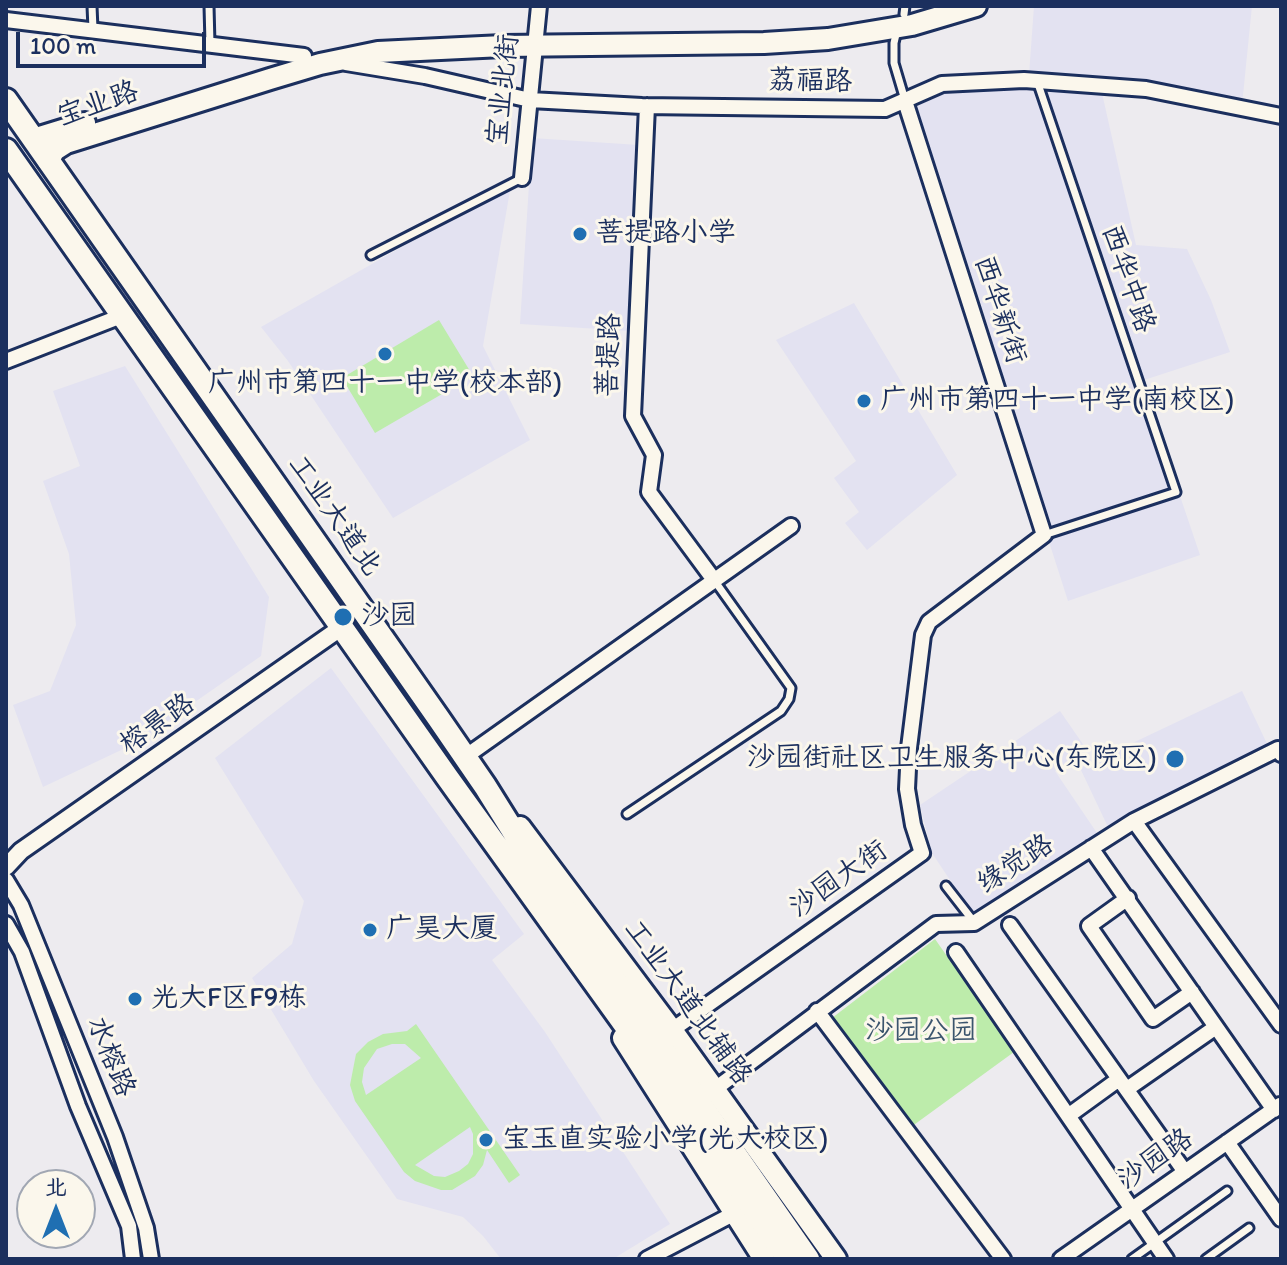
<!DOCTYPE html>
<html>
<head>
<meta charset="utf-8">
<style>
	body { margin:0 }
	#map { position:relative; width:1287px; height:1265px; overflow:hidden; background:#edebef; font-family:Itim,"LXGW WenKai TC",sans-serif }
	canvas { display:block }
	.frame { position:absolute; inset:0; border:8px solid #1b2f5e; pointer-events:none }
	.north { position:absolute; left:16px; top:1169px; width:80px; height:80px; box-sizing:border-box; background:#fbf7ec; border:2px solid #a1a7b3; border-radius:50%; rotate:0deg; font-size:22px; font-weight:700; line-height:32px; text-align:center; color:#1b2f5e }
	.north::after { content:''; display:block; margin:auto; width:28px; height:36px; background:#1f6fb2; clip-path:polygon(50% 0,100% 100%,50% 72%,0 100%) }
	.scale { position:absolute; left:16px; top:32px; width:190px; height:36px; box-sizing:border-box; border:4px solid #1b2f5e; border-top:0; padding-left:10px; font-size:24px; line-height:28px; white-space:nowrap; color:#1b2f5e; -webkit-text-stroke:6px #fbf7ec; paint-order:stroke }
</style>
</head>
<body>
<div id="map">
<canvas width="1287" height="1265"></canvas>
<div class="frame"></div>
<div class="north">北</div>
<div class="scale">100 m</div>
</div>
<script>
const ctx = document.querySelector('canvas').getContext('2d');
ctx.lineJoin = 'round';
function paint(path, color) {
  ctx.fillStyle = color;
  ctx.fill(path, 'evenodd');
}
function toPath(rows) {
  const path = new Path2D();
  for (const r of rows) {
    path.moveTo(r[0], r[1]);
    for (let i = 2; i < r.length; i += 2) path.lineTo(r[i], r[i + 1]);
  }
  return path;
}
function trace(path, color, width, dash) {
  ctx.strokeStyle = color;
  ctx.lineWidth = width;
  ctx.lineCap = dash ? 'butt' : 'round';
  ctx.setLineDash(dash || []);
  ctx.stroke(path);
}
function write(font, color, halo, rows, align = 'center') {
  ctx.font = font + ' Itim,"LXGW WenKai TC",sans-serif';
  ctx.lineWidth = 6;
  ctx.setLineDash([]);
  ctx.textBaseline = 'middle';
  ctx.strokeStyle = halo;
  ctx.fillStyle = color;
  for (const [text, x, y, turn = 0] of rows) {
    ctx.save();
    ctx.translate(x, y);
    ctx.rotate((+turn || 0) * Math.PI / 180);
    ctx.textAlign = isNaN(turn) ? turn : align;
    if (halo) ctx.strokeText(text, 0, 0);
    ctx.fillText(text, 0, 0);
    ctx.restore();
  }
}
paint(toPath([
	[1034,6,1252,6,1242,105,1029,75],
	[1025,86,1102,93,1136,245,1187,249,1211,300,1230,352,1141,381,1200,555,1068,601,909,105,946,90],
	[532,138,639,145,630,331,520,324],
	[511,185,483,346,530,440,393,518,288,361,261,327],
	[854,303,957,475,867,550,845,523,859,512,834,478,856,461,776,340],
	[125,366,269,597,261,656,136,743,43,787,13,705,50,691,76,625,69,554,43,481,80,466,53,391],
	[331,668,524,934,492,960,545,1032,670,1224,613,1259,501,1259,483,1236,463,1217,397,1199,314,1081,252,978,292,944,304,901,215,758],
	[1242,691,1270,750,1108,827,1080,768],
	[1060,711,1087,750,1055,771,1099,836,976,919,932,853,920,805]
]), '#e3e2f1');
paint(toPath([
	[439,320,473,376,375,433,342,378],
	[935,939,1014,1052,911,1127,832,1018],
	[416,1024,520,1175,509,1183,487,1150,483,1165,475,1176,452,1190,441,1190,415,1181,404,1172,355,1101,350,1085,356,1054,368,1042,383,1034,407,1031],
	[392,1044,405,1044,421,1058,366,1095,362,1082,364,1068,377,1049],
	[470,1127,473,1134,473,1154,468,1164,459,1171,445,1177,434,1176,415,1165]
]), '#bdecab');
const service = toPath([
	[92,6,93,29],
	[209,6,210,44],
	[904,14,905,6],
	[897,30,894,43,894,63,905,100],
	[1037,81,1176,492,1044,535],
	[371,255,522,178],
	[627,814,781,711,789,699,791,688,714,580],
	[946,886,974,922],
	[1132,1259,1227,1191],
	[1206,1259,1249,1228]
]);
const minor = toPath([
	[6,20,304,56],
	[346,63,425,76,530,100,642,106,885,109,942,84,1024,80,1146,89,1281,116],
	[647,106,633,416,654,455,649,492,714,580],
	[522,178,539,6],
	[6,361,124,315],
	[465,757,791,526],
	[1134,821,1281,1025],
	[1091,848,1274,1110],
	[6,880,21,905,115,1137,146,1228,151,1259],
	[1128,898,1089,926,1153,1019,1192,992],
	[6,924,22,952,78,1106,129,1226,133,1259],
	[1010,925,1185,1172],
	[956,952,1166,1259],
	[817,1011,1003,1259],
	[672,1030,922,853,913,825,907,789,909,748,923,635,929,622,1044,535,905,101],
	[715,1089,936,924,974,923,1134,821,1278,749,1281,754],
	[1127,1089,1216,1027],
	[1068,1116,1119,1079],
	[1227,1142,1281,1219],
	[647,1259,735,1213],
	[1061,1259,1280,1105]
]);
const tertiary = toPath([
	[6,867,21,851,342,627]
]);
const secondary = toPath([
	[33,139,85,123],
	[48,161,55,150,66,143,270,79,320,64,378,52,503,46,764,43,828,39,912,25,976,6],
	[520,827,672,1030,836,1259],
	[623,1038,764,1259]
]);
const primary = toPath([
	[6,100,439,719,485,786,533,863,808,1259],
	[6,150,447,777,684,1107,788,1259]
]);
trace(service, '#1b2f5e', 13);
trace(minor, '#1b2f5e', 20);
trace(tertiary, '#1b2f5e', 22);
trace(secondary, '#1b2f5e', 26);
trace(primary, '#1b2f5e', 28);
trace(service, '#fbf7ec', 7);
trace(minor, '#fbf7ec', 14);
trace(tertiary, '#fbf7ec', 16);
trace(secondary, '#fbf7ec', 20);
trace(primary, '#fbf7ec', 22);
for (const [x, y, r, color] of [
	[580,234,8,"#1f6fb2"],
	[385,354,8,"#1f6fb2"],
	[864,401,8,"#1f6fb2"],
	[343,617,10,"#1f6fb2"],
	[1175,759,10,"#1f6fb2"],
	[370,930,8,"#1f6fb2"],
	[135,999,8,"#1f6fb2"],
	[486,1140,8,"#1f6fb2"]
]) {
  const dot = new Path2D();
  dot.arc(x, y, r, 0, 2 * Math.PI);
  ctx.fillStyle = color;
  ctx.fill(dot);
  trace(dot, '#fbf7ec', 3);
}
write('28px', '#1b2f5e', '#fbf7ec', [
	["荔福路",810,82,1],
	["宝业北街",504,90,-84],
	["宝业路",98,105,-19],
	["西华中路",1127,279,71],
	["西华新街",999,310,72],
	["菩提路",610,355,-88],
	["工业大道北",334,516,55],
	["榕景路",158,725,-35],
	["缘觉路",1016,865,-33],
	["沙园大街",839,880,-35],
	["工业大道北辅路",687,1003,54],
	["水榕路",110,1057,68],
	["沙园路",1156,1160,-35]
]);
write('28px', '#1b2f5e', '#fbf7ec', [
	["菩提路小学",596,234],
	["广州市第四十一中学(校本部)",385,384,"center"],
	["广州市第四十一中学(南校区)",880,401],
	["沙园",361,617],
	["沙园街社区卫生服务中心(东院区)",1157,759,"right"],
	["广昊大厦",386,930],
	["光大F区F9栋",151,999],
	["宝玉直实验小学(光大校区)",502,1140]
], 'left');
write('28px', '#3b556d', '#fbf7ec', [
	["沙园公园",921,1032]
]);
</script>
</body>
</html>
